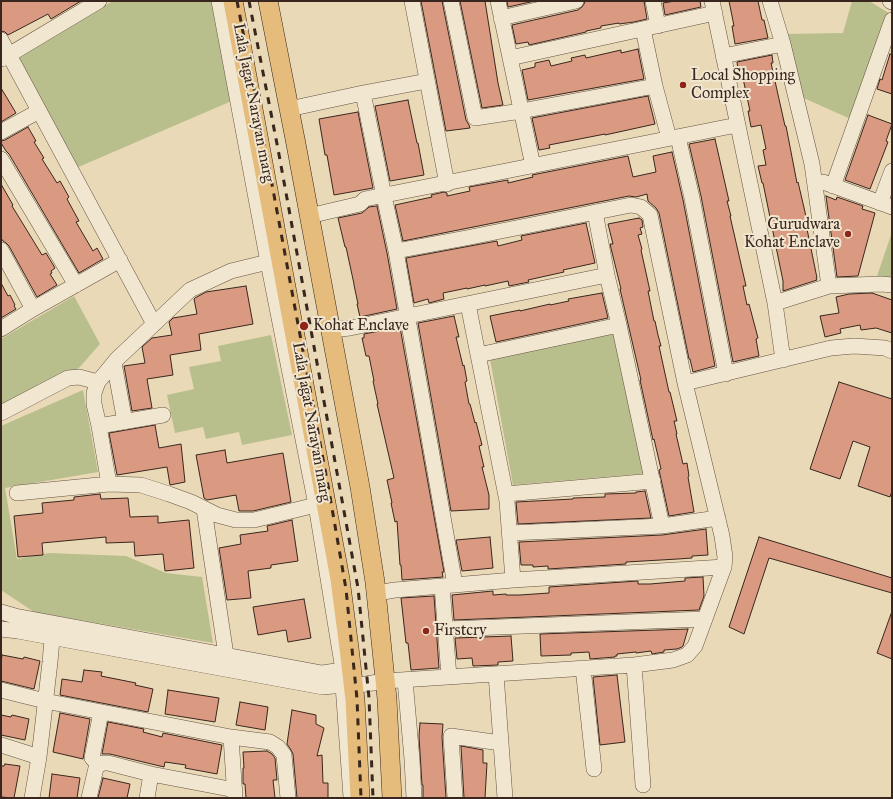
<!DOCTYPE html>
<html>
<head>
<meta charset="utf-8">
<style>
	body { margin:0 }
	#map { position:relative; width:893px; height:799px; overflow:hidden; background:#ead9b6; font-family:"IM FELL Great Primer",serif }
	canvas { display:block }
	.frame { position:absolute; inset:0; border:2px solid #39261e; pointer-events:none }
</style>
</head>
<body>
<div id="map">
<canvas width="893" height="799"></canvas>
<div class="frame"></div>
</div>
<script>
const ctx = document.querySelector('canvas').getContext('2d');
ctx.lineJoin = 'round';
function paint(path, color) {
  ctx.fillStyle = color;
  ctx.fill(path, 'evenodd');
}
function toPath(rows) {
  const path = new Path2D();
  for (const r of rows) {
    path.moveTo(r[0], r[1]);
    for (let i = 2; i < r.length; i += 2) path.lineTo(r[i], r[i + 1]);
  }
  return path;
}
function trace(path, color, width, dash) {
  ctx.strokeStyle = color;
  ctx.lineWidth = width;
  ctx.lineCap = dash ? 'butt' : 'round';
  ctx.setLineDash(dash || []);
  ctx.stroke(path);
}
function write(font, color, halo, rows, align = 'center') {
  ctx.font = font + ' "IM FELL Great Primer",serif';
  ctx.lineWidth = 4;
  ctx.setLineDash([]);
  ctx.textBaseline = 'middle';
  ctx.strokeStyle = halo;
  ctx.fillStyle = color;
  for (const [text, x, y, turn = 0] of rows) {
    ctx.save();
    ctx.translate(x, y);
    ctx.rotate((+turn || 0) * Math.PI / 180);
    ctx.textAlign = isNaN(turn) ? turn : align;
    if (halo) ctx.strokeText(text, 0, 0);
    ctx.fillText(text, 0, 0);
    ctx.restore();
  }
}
paint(toPath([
	[113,1,215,1,234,100,76,168,16,56],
	[852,1,869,1,892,15,855,121,797,95,785,34,843,33],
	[892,232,892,291,874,285],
	[74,296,100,344,78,369,1,405,1,339],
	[618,322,651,473,513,485,488,348],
	[271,335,292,435,242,445,239,432,206,439,203,427,175,433,167,395,194,389,189,367,221,361,218,346],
	[83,390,98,472,5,488,17,559,49,553,126,556,166,573,202,577,213,643,34,612,1,590,1,426]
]), '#b8bf8d');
const building = toPath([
	[1,1,81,1,51,19,48,14,8,35,5,32,1,31,1,1],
	[421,1,442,1,466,120,469,125,470,128,446,131,421,1],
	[460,1,485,1,498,83,503,105,482,108,460,1],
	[507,1,535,1,508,7,507,1],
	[585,1,644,1,647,19,634,22,619,24,619,23,601,26,601,28,586,31,586,32,529,45,528,42,516,44,512,25,578,10,582,7,584,4,585,1],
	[675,1,700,1,701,7,665,15,663,3,675,1],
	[729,1,758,1,762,20,764,20,768,38,735,44,732,26,734,26,729,1],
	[638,49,644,79,528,100,522,70,535,67,535,63,549,60,551,66,572,61,571,58,585,55,586,58,621,50,621,53,638,49],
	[890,54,892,55,892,94,877,89,880,79,882,80,890,54],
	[772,55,773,63,771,63,785,126,786,126,797,183,798,182,805,212,808,228,807,229,817,278,816,278,817,280,783,291,783,281,763,183,762,183,758,166,766,165,763,150,766,149,761,125,751,127,748,111,750,111,741,69,738,70,737,62,772,55],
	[1,88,16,113,1,122,1,88],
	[648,96,655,124,605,135,605,134,549,145,550,148,539,150,532,118,648,96],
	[408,100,417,143,418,143,424,175,390,181,375,106,408,100],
	[358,112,373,188,334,195,327,155,325,155,319,119,358,112],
	[868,115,892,124,886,141,888,142,870,189,845,180,868,115],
	[28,127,36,141,34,142,44,158,42,159,57,183,60,181,69,197,67,199,79,221,76,222,93,251,97,248,103,259,79,273,9,154,6,151,1,143,1,141,5,140,28,127],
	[715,139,729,201,727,201,731,216,730,216,746,286,743,286,747,305,749,304,758,338,756,339,759,356,733,362,701,196,689,144,715,139],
	[672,152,683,200,715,366,693,372,690,359,689,359,659,213,656,208,648,201,647,194,636,197,629,196,403,241,395,205,432,197,431,195,444,192,447,193,447,196,470,191,469,187,508,180,508,183,533,177,532,175,628,156,633,177,656,172,653,156,672,152],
	[1,184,13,205,12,206,42,255,46,253,55,268,51,271,52,273,50,274,57,285,37,297,9,246,6,243,3,241,1,238,1,184],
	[826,196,836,200,837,197,863,206,862,209,875,213,858,276,837,277,826,196],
	[377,206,387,253,397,309,360,317,357,304,358,304,354,285,354,284,346,247,345,247,338,218,362,213,369,207,377,206],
	[639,218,642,220,643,227,640,228,642,234,638,235,642,249,641,250,650,291,648,291,654,321,655,321,658,335,661,346,659,346,669,392,670,392,677,421,674,421,677,434,676,434,683,464,687,463,689,476,688,477,694,512,669,516,659,470,661,469,654,439,653,440,640,380,641,380,620,289,621,289,610,244,613,244,608,224,639,218],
	[586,223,595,263,563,270,564,272,528,280,529,282,509,286,508,281,485,286,485,285,467,289,467,288,443,293,444,299,429,303,428,299,414,303,406,258,497,241,498,246,522,240,521,236,586,223],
	[1,283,8,296,10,295,15,305,14,306,16,309,1,318,1,283],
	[246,286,253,324,199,334,201,350,170,355,173,375,147,379,152,408,132,411,124,366,145,363,142,347,152,338,172,335,169,322,173,318,197,314,194,299,195,298,206,292,246,286],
	[602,293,608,318,496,342,490,316,520,310,520,311,550,304,550,305,569,301,568,299,602,293],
	[872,293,892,300,892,333,876,328,861,330,860,325,840,329,841,333,825,337,820,316,839,313,836,297,849,294,872,293],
	[454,316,459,337,456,337,463,366,464,365,467,381,465,382,469,404,470,404,475,423,476,422,482,445,479,446,484,467,482,467,489,495,489,509,451,511,418,323,454,316],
	[400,327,444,572,442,572,443,577,402,580,401,565,400,565,397,521,395,522,391,503,392,503,387,480,394,478,377,404,378,404,373,381,374,381,369,356,366,356,362,338,364,338,364,334,400,327],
	[839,382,892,399,892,491,890,497,858,486,870,447,853,441,840,479,810,469,839,382],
	[155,425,159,448,181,444,185,482,170,485,167,467,117,475,109,433,155,425],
	[225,450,227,463,283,453,291,502,253,511,239,511,236,495,207,500,204,498,196,455,225,450],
	[645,491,651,518,518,524,516,502,573,499,573,498,605,497,605,494,636,493,636,492,645,491],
	[100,494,101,499,128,498,130,517,158,516,158,523,189,520,194,568,165,571,163,554,135,556,134,542,106,543,106,537,42,543,43,555,18,557,14,516,43,513,42,503,74,500,74,497,100,494],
	[292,520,298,561,271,565,271,568,248,571,251,598,227,600,219,548,241,544,240,535,268,531,267,526,292,520],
	[706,529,708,555,692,556,692,558,678,559,626,562,626,564,548,569,548,566,533,567,533,565,521,565,519,542,662,535,706,529],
	[490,537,493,568,462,571,456,540,490,537],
	[759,537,892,578,892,593,769,558,744,634,729,627,759,537],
	[703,577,704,596,699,610,454,620,452,595,493,591,493,595,506,594,506,595,520,595,549,593,549,587,638,581,638,584,650,584,685,581,685,578,703,577],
	[434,596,439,668,411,670,408,643,406,643,401,598,434,596],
	[304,599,311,638,288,642,286,630,258,635,253,607,304,599],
	[891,614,892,614,892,659,877,653,891,614],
	[688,629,683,646,682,647,677,649,664,650,664,652,652,654,651,651,636,653,636,652,617,654,617,656,615,656,615,657,590,659,589,652,571,653,571,655,541,656,540,634,688,629],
	[511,636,513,661,498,662,498,665,473,666,472,658,457,659,455,638,511,636],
	[2,655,23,659,24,657,40,661,34,689,1,681,1,663,2,655],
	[84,670,102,672,101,676,136,683,135,685,153,689,148,712,60,695,62,679,82,682,84,670],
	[617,675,625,742,600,745,593,677,617,675],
	[168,690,219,698,215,722,165,714,168,690],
	[240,702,268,707,265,730,236,725,240,702],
	[292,710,316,715,316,724,324,728,317,756,322,755,323,783,328,783,328,798,297,798,293,754,291,750,287,744,292,710],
	[60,713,90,719,83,759,53,752,60,713],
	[1,715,11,717,12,715,29,719,25,740,1,735,1,715],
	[108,722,144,729,143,732,162,737,163,733,222,745,217,774,185,768,186,765,165,762,164,767,110,754,102,754,108,722],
	[420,723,443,724,442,737,446,798,423,798,423,785,422,785,419,736,420,723],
	[461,746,483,750,483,763,487,763,485,798,464,798,461,746],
	[267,751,272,754,275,758,277,780,273,780,275,798,246,798,245,784,243,784,243,768,244,768,243,752,267,751],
	[5,764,20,766,14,798,1,797,1,766,4,766,5,764],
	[52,774,80,778,77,798,49,798,52,774],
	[103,778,130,784,127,798,98,798,103,778]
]);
paint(building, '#d99a81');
trace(building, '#39261e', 1);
const minor = toPath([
	[219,1,268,262,316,505,343,670,343,685,351,797],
	[412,1,447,184],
	[451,1,475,118,521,111,655,86],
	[498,1,533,166],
	[653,1,658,26],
	[712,1,775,303,783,360],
	[770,1,783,44,812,164,829,286],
	[890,1,892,2],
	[501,18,576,1],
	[643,29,655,86,669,138],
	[1,40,154,324],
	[723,56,783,44],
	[510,58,715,13],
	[2,59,99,1],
	[363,93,384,196,396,251,455,585],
	[289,109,363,93,427,81],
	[1,132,39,111],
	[678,137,692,198,726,374],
	[1,159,76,285],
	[823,182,892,207],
	[833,186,892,20],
	[880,203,892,171],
	[595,212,607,275,619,325],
	[309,216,360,204,365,199,737,125],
	[1,250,33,309],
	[775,303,829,286,881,284,892,285],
	[468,304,507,501,513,580],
	[1,329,33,309,120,260],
	[331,330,350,328,607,275],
	[478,355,619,325,662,526],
	[114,363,125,422],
	[685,383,831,348,854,346,885,348,892,351],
	[1,413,68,378,79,377,98,382],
	[99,426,163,415],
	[109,484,99,426,94,404,94,393,98,382,117,359,190,290,231,271,268,262,277,261],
	[17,493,109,484,141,485,169,494,191,502,217,515,236,520,254,520,316,505,325,505],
	[506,494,653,481],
	[204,509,226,655],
	[510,533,662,526,718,518],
	[442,586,449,677],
	[377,593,395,590,513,580,724,567],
	[1,612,15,616,322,673,343,670,351,672],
	[1,629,18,631,323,687,343,685,353,686,385,681,634,665,673,660,687,655,695,646,724,567,725,557,722,536,685,383,650,215,641,207,631,205,466,238,396,251],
	[446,629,705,619],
	[634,665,643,785],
	[583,668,594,769],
	[496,674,505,798],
	[405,680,412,759,414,798],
	[1,690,45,701,231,737,270,742,278,747,284,755,288,798],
	[231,737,235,798],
	[1,745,39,757],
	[99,765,92,758,101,712],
	[32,798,39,757,50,662,53,628],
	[89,798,96,768,99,765,103,763,108,763,151,774,235,790],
	[147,798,151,774],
	[455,798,451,736,501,743]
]);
const major = toPath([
	[233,1,340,579,349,648,355,700,360,798],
	[268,1,296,144,360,487,375,582,387,699,392,798]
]);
trace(minor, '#655344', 16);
trace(major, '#39261e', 20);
trace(minor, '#f1e6d0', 15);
trace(major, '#e5bc7b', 19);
trace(toPath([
	[237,1,266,152,329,491,346,589,357,699,361,798],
	[249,1,278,149,358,588,369,698,373,798]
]), '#39261e', 3, [7, 7]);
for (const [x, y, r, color] of [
	[683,85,4,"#8f2418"],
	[848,234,4,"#8f2418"],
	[304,326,5,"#8f2418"],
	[426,631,4,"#8f2418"]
]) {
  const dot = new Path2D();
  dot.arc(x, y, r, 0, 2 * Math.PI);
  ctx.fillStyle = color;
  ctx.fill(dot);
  trace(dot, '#f1e6d0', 1.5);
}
write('16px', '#39261e', '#f1e6d0', [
	["Local Shopping",691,76],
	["Complex",691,94],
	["Gurudwara",840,225,"right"],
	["Kohat Enclave",840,243,"right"],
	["Kohat Enclave",313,326],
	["Firstcry",434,631]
], 'left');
write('16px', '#39261e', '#f1e6d0', [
	["Lala Jagat Narayan marg",253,103,79],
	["Lala Jagat Narayan marg",311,422,80]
]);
</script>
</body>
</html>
